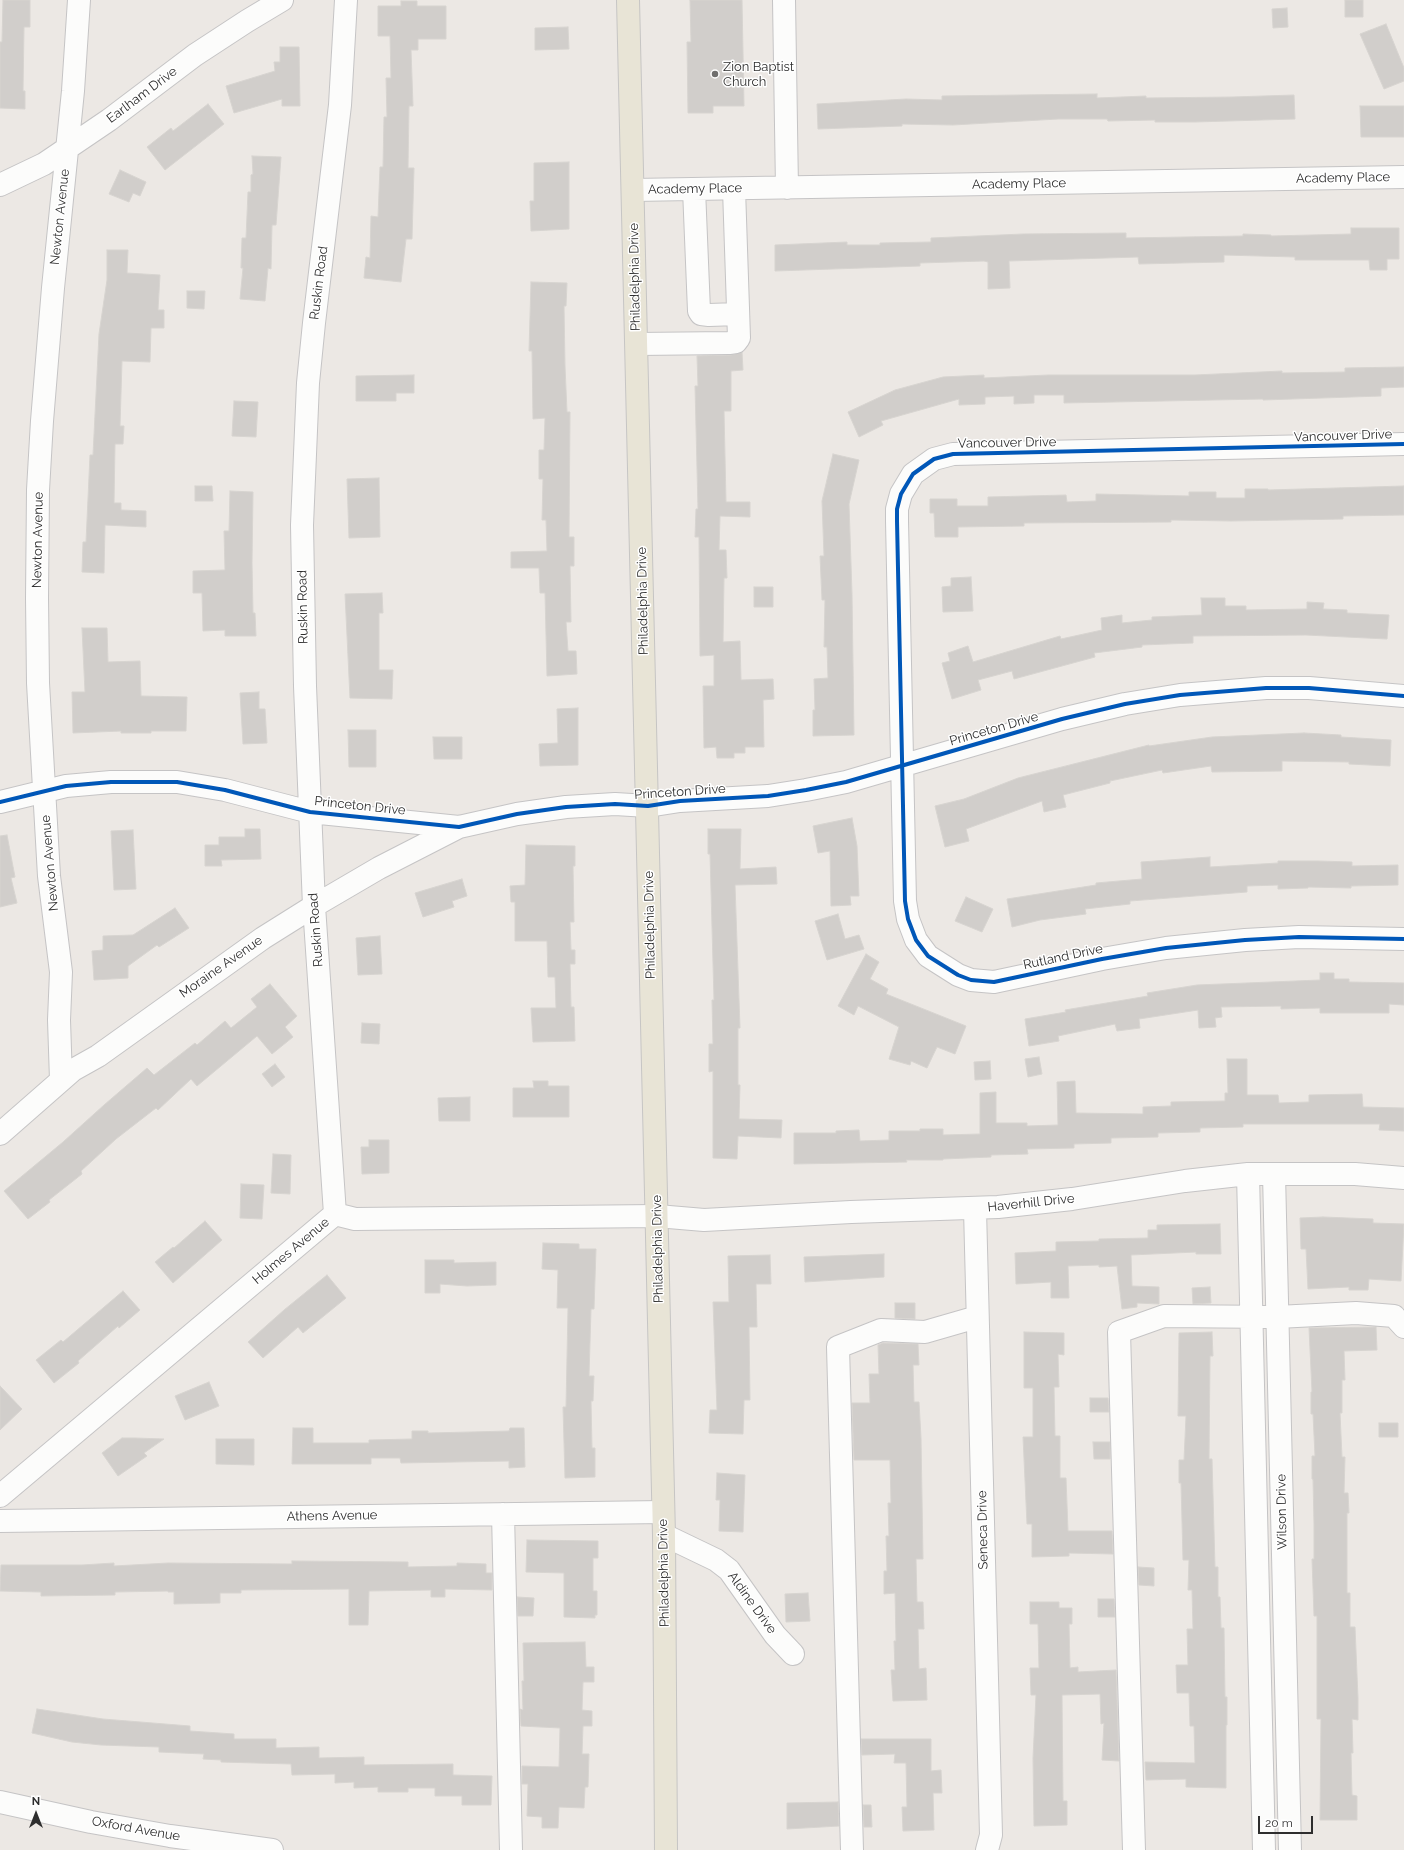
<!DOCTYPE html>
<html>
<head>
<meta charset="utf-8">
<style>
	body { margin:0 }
	#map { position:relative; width:1404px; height:1850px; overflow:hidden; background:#ece8e4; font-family:Raleway,sans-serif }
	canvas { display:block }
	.north { position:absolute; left:16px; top:1794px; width:40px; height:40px; -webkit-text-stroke:3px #fff; paint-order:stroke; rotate:0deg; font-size:11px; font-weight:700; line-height:16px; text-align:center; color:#2e2e2e }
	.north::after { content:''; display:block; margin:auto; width:14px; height:18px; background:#2e2e2e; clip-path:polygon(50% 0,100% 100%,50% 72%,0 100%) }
	.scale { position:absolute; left:1258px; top:1816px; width:55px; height:18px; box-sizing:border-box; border:2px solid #2e2e2e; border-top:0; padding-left:5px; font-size:12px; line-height:14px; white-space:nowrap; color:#2e2e2e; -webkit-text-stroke:3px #fff; paint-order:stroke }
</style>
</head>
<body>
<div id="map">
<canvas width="1404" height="1850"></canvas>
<div class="north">N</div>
<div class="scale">20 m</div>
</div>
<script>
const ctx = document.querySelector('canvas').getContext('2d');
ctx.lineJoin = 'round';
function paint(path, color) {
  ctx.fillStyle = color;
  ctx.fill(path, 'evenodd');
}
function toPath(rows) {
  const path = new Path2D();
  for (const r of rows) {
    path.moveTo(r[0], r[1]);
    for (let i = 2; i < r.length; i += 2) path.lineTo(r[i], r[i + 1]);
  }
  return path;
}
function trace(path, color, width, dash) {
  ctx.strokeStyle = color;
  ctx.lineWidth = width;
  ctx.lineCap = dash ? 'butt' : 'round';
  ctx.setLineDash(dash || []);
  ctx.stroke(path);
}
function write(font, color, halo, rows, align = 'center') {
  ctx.font = font + ' Raleway,sans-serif';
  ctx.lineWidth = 3;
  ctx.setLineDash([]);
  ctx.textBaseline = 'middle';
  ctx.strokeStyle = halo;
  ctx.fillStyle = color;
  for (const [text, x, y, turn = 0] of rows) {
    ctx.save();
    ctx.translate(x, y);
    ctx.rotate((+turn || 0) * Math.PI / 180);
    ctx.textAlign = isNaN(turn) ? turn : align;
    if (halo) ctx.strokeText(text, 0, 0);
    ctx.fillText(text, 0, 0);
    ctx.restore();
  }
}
const building = toPath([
	[3,0,30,0,30,27,24,27,23,91,25,91,25,109,0,108,0,42,2,42,3,0],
	[690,0,742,0,744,106,713,106,713,113,688,113,687,42,691,42,690,0],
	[1345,0,1363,0,1363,17,1345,17,1345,0],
	[401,1,417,1,417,6,446,6,446,39,418,39,418,50,411,50,413,106,409,106,408,168,414,168,412,239,406,239,401,282,364,278,366,257,370,258,371,216,378,217,380,167,383,167,384,117,387,117,386,78,391,78,390,36,378,36,378,6,401,6,401,1],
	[1287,8,1288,27,1273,28,1272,9,1287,8],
	[1386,24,1404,68,1404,81,1384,89,1360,34,1386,24],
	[568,27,569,49,535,50,535,28,568,27],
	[280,47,299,47,300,106,282,106,282,99,234,113,226,86,275,71,274,62,280,62,280,47],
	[1097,94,1097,98,1146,96,1146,98,1232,97,1294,95,1295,119,1195,122,1155,122,1155,120,1108,121,1107,119,1058,119,953,125,902,124,902,126,818,129,817,104,906,99,942,100,942,96,1097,94],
	[208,104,224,124,165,170,147,147,171,128,173,131,208,104],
	[1360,106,1404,106,1404,137,1361,137,1360,106],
	[252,156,281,157,276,225,272,225,271,269,268,268,265,301,240,299,243,268,241,268,242,238,246,238,248,192,251,192,251,175,253,174,252,156],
	[569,162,569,229,531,231,530,201,534,201,534,163,569,162],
	[120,170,146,182,140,196,133,193,129,202,109,194,120,170],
	[1351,228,1399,228,1399,259,1387,259,1387,270,1370,270,1369,260,1295,260,1295,257,1224,255,1224,262,1139,264,1138,257,1009,261,1010,288,988,289,988,262,984,261,920,263,920,266,775,271,775,245,847,242,847,245,880,245,880,243,931,242,931,238,1023,234,1126,233,1126,238,1243,236,1243,234,1271,235,1271,236,1351,234,1351,228],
	[107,250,128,250,127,273,160,275,158,310,164,310,164,328,151,328,150,362,122,361,120,426,124,426,123,444,115,444,114,503,121,503,121,510,146,511,146,527,105,525,104,573,82,572,83,542,86,542,90,455,93,455,99,334,107,280,107,250],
	[531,282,567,283,566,306,564,306,565,366,567,412,570,412,569,537,574,537,574,566,570,566,571,622,566,622,568,651,576,651,577,674,547,676,545,593,540,593,539,568,511,568,511,552,547,551,546,520,542,520,543,479,539,479,539,450,544,450,545,418,533,419,532,351,529,351,531,282],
	[187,291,205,291,204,309,187,308,187,291],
	[742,352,743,370,731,371,731,411,724,411,726,502,750,502,750,517,720,516,719,550,726,550,727,578,724,578,723,642,740,641,741,680,773,679,774,699,763,700,764,747,745,747,745,753,734,753,734,758,717,758,716,747,704,748,703,686,714,686,714,655,700,656,699,537,695,537,696,509,698,509,695,386,698,386,697,356,731,355,742,352],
	[1404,367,1404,387,1381,388,1381,396,1263,400,1263,399,1064,403,1064,395,1034,395,1034,403,1014,404,1014,396,985,397,985,404,959,405,959,399,881,421,883,425,859,437,848,412,895,390,943,377,984,375,984,378,1048,375,1195,375,1282,371,1282,373,1345,372,1345,368,1404,367],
	[414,375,414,393,396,393,396,401,356,401,356,376,414,375],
	[234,401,258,402,256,437,232,436,234,401],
	[833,454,859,460,849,504,852,594,854,735,813,736,813,710,815,710,814,679,828,678,827,647,824,647,825,600,822,600,820,556,824,556,822,501,833,454],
	[379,478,380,537,349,538,347,479,379,478],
	[195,486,212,486,213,501,195,501,195,486],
	[1404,486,1404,515,1343,516,1343,519,1231,521,1171,520,1171,522,1024,523,1024,526,958,527,958,537,935,537,934,513,930,513,930,499,957,499,957,506,988,506,988,497,1066,495,1067,502,1096,501,1096,494,1189,496,1189,492,1216,492,1216,498,1245,498,1245,489,1268,489,1268,490,1404,486],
	[230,491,253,492,252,563,253,613,255,613,256,636,225,636,225,630,203,631,202,593,193,593,193,571,225,570,224,531,229,531,230,491],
	[971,577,973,611,943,612,942,587,951,586,951,578,971,577],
	[754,587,773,587,773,607,754,607,754,587],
	[382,593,383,613,379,613,379,670,393,670,392,699,350,698,345,594,382,593],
	[1201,598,1225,598,1225,606,1246,606,1246,610,1307,609,1307,602,1324,603,1323,609,1347,610,1347,613,1389,615,1387,639,1306,635,1193,636,1193,643,1142,645,1142,647,1094,653,1095,657,1014,679,1012,671,978,680,981,690,952,699,942,663,950,661,948,653,968,646,973,662,1060,636,1061,639,1102,630,1101,618,1122,615,1122,623,1152,620,1152,617,1202,615,1201,598],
	[82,628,107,628,108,662,140,661,141,696,187,697,186,731,151,731,151,733,121,733,121,731,73,733,72,692,85,692,82,628],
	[259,692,259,709,265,709,267,743,243,744,240,693,259,692],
	[578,708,578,765,540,766,539,744,558,743,557,709,578,708],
	[348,730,376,730,376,767,349,767,348,730],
	[1304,733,1341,735,1341,737,1391,740,1390,766,1349,764,1349,762,1282,761,1282,771,1212,772,1211,766,1163,773,1162,770,1110,781,1110,783,1063,795,1066,807,1044,812,1042,801,966,829,969,841,945,847,935,806,964,799,1018,778,1149,745,1149,746,1212,737,1304,733],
	[433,737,462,737,462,759,434,759,433,737],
	[852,818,857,846,859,896,850,896,851,905,831,906,830,851,818,853,813,826,852,818],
	[245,829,260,829,261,859,221,860,222,866,205,866,205,845,219,845,219,837,245,837,245,829],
	[708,829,741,829,740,869,776,867,777,884,735,885,740,1028,738,1028,738,1085,740,1085,739,1119,782,1120,781,1138,738,1136,737,1159,713,1158,713,1071,709,1072,709,1044,713,1044,712,1000,714,1000,710,854,708,854,708,829],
	[133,830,136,889,114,890,111,831,133,830],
	[7,835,15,877,11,878,17,903,0,907,0,836,7,835],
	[526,845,575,846,575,866,573,866,574,922,570,922,571,950,575,950,575,964,570,964,571,1007,574,1007,575,1041,533,1042,531,1008,556,1008,555,977,548,977,547,941,515,941,515,902,511,902,510,886,525,885,526,845],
	[1210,857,1210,867,1278,863,1278,861,1318,861,1352,862,1352,866,1398,865,1398,885,1351,886,1351,888,1308,887,1308,888,1278,889,1278,885,1247,886,1247,892,1130,901,1130,904,1085,909,1086,914,1040,920,1012,927,1007,899,1096,885,1096,883,1142,879,1141,862,1210,857],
	[462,879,467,896,452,901,454,907,423,917,415,893,462,879],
	[966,897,993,909,982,932,955,921,966,897],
	[175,908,189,928,159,947,157,945,128,966,128,978,94,980,92,951,103,950,103,936,133,935,175,908],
	[838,914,845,939,859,935,864,949,827,960,815,921,838,914],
	[380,936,382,974,358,975,356,938,380,936],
	[866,954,879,962,870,979,888,989,886,994,966,1026,955,1054,937,1047,927,1068,911,1061,910,1065,889,1059,899,1027,858,1006,854,1015,838,1006,866,954],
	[1320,973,1334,973,1334,979,1349,979,1349,982,1404,983,1404,1005,1389,1004,1389,1013,1320,1013,1320,1008,1281,1009,1281,1006,1221,1007,1222,1017,1215,1018,1216,1027,1199,1028,1198,1010,1139,1019,1140,1028,1117,1031,1115,1024,1058,1036,1059,1041,1029,1046,1025,1019,1066,1012,1065,1010,1148,996,1147,993,1197,985,1320,980,1320,973],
	[270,984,297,1016,285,1027,293,1037,272,1054,257,1036,197,1086,191,1079,158,1110,156,1108,116,1139,81,1171,82,1174,49,1200,50,1202,28,1219,4,1191,63,1142,104,1105,147,1068,154,1075,195,1043,197,1045,225,1021,231,1028,257,1007,251,999,270,984],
	[362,1023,380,1024,379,1044,361,1043,362,1023],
	[1039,1057,1042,1074,1028,1077,1025,1059,1039,1057],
	[1227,1059,1247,1059,1247,1095,1278,1095,1279,1103,1309,1102,1309,1095,1362,1094,1363,1107,1404,1108,1404,1131,1379,1130,1380,1124,1243,1124,1243,1127,1200,1128,1200,1132,1158,1133,1158,1137,1111,1138,1111,1143,1074,1144,1074,1148,1027,1149,1028,1154,991,1155,991,1157,943,1159,943,1160,906,1160,907,1162,794,1164,794,1133,836,1133,836,1131,859,1130,860,1141,889,1140,889,1131,920,1131,920,1129,943,1129,943,1135,980,1134,980,1093,996,1092,996,1123,1027,1123,1027,1126,1058,1125,1057,1082,1075,1081,1076,1113,1143,1114,1143,1107,1171,1106,1171,1102,1225,1101,1225,1093,1228,1093,1227,1059],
	[990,1061,991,1079,975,1080,974,1062,990,1061],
	[275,1064,285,1077,272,1087,262,1074,275,1064],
	[533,1081,548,1081,548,1086,569,1086,569,1117,513,1117,513,1088,534,1088,533,1081],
	[470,1097,470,1121,439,1121,438,1098,470,1097],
	[369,1140,389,1140,389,1173,362,1174,361,1147,369,1147,369,1140],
	[273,1154,291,1155,290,1194,271,1193,273,1154],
	[241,1184,264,1185,262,1219,240,1218,241,1184],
	[1323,1217,1373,1219,1373,1223,1404,1224,1401,1281,1369,1279,1368,1290,1349,1290,1349,1287,1308,1289,1306,1249,1301,1249,1300,1218,1323,1217],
	[205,1221,222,1240,173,1283,155,1262,173,1247,174,1248,205,1221],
	[1220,1224,1221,1254,1196,1254,1196,1252,1131,1255,1132,1286,1159,1287,1159,1304,1137,1303,1137,1307,1122,1309,1117,1266,1099,1267,1099,1265,1068,1266,1069,1298,1051,1298,1051,1282,1016,1284,1015,1253,1056,1251,1056,1242,1099,1241,1099,1239,1148,1238,1148,1230,1157,1230,1157,1225,1220,1224],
	[543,1243,579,1244,579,1249,596,1249,594,1309,591,1309,589,1376,594,1376,593,1401,591,1401,592,1448,595,1448,595,1477,565,1478,563,1407,566,1407,568,1308,557,1308,558,1270,542,1269,543,1243],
	[884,1254,884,1277,805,1282,804,1257,884,1254],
	[770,1255,771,1284,756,1284,757,1327,749,1327,750,1400,744,1400,743,1434,709,1433,710,1410,717,1410,713,1302,729,1302,728,1256,770,1255],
	[425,1260,454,1260,454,1263,496,1262,496,1285,467,1286,440,1284,440,1293,425,1293,425,1260],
	[327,1275,346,1298,303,1333,298,1327,263,1358,248,1342,284,1310,327,1275],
	[1210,1287,1211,1303,1193,1304,1192,1288,1210,1287],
	[123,1291,140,1310,119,1328,118,1326,78,1361,79,1363,54,1383,36,1360,61,1340,63,1342,123,1291],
	[895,1303,915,1303,915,1319,895,1318,895,1303],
	[1376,1327,1377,1350,1344,1351,1345,1380,1342,1380,1342,1413,1340,1413,1342,1457,1345,1457,1344,1493,1348,1493,1349,1513,1347,1513,1347,1593,1350,1593,1350,1627,1355,1627,1358,1698,1358,1720,1352,1719,1353,1753,1351,1753,1352,1795,1357,1796,1357,1820,1320,1820,1321,1719,1317,1719,1317,1616,1314,1616,1312,1559,1314,1559,1314,1524,1313,1479,1312,1479,1312,1456,1315,1456,1313,1414,1311,1414,1311,1392,1312,1392,1309,1328,1376,1327],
	[1024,1332,1064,1333,1064,1355,1058,1354,1059,1387,1054,1387,1055,1436,1060,1436,1060,1478,1066,1478,1068,1531,1112,1531,1113,1554,1069,1553,1069,1556,1032,1557,1032,1524,1027,1524,1023,1437,1033,1437,1033,1388,1024,1388,1024,1332],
	[1212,1332,1213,1356,1210,1356,1209,1459,1212,1459,1215,1567,1218,1567,1218,1597,1220,1597,1221,1628,1224,1628,1225,1697,1227,1697,1227,1725,1226,1725,1226,1788,1186,1787,1186,1779,1146,1780,1145,1762,1195,1763,1194,1726,1190,1726,1189,1693,1177,1693,1176,1665,1188,1665,1187,1629,1193,1629,1192,1590,1188,1590,1189,1560,1183,1560,1181,1483,1179,1483,1179,1460,1184,1460,1186,1416,1178,1416,1179,1333,1212,1332],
	[883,1343,918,1344,919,1365,913,1365,914,1402,919,1402,921,1438,923,1559,916,1559,917,1602,923,1602,924,1629,918,1629,919,1669,926,1668,927,1700,893,1701,891,1670,895,1670,894,1641,896,1641,895,1593,884,1594,884,1571,887,1571,886,1536,889,1536,888,1503,891,1503,890,1460,854,1460,852,1403,870,1403,869,1374,879,1374,878,1345,883,1343],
	[209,1382,219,1406,185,1420,175,1396,209,1382],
	[0,1386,22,1409,0,1430,0,1386],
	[1090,1398,1108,1398,1109,1412,1090,1412,1090,1398],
	[1379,1423,1398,1423,1398,1437,1379,1437,1379,1423],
	[293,1428,313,1428,313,1443,369,1443,369,1440,412,1439,412,1431,428,1431,428,1433,471,1432,509,1431,510,1428,524,1428,525,1467,509,1468,509,1461,401,1463,400,1458,371,1458,371,1464,292,1464,293,1428],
	[122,1438,135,1438,164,1439,144,1453,147,1456,118,1476,102,1453,122,1438],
	[216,1439,254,1439,254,1465,216,1464,216,1439],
	[1093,1442,1110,1442,1110,1459,1094,1459,1093,1442],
	[717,1473,745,1475,743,1532,719,1531,720,1500,716,1500,717,1473],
	[527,1540,598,1541,598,1558,593,1558,593,1591,597,1591,597,1615,595,1615,595,1618,564,1617,564,1573,526,1572,527,1540],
	[292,1561,408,1562,408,1567,457,1566,457,1563,486,1564,486,1573,492,1573,492,1590,445,1589,445,1597,431,1597,431,1590,369,1591,368,1625,349,1625,349,1589,241,1590,241,1593,220,1593,220,1603,174,1604,174,1592,168,1592,168,1591,115,1592,115,1595,41,1596,41,1592,0,1591,1,1565,82,1565,114,1563,114,1566,168,1563,292,1564,292,1561],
	[1138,1567,1154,1568,1154,1586,1139,1585,1138,1567],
	[808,1593,810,1621,786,1622,785,1594,808,1593],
	[517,1597,534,1598,533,1616,518,1616,517,1597],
	[1098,1599,1114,1599,1115,1617,1098,1617,1098,1599],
	[1030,1602,1059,1602,1059,1608,1072,1608,1072,1624,1069,1624,1070,1668,1078,1667,1078,1672,1116,1670,1119,1761,1102,1760,1104,1723,1101,1724,1100,1694,1062,1695,1063,1801,1067,1801,1067,1825,1034,1826,1033,1758,1036,1695,1031,1695,1030,1668,1039,1668,1038,1624,1030,1624,1030,1602],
	[585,1642,586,1667,594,1667,594,1682,583,1682,582,1710,592,1711,592,1726,583,1726,582,1754,589,1754,588,1787,585,1787,584,1808,559,1807,558,1828,542,1828,542,1817,527,1816,528,1784,522,1784,522,1766,559,1767,560,1728,521,1726,520,1709,523,1710,522,1681,524,1681,523,1643,585,1642],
	[37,1709,103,1719,190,1726,190,1731,234,1734,234,1739,276,1739,276,1748,319,1747,319,1758,364,1757,364,1765,453,1764,453,1775,492,1776,491,1805,462,1805,462,1796,435,1796,435,1788,408,1788,408,1792,378,1792,378,1787,354,1788,354,1782,335,1783,335,1774,292,1775,291,1764,221,1762,221,1760,203,1759,204,1754,159,1752,159,1747,101,1745,72,1742,32,1733,37,1709],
	[861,1739,931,1739,931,1771,941,1770,942,1793,933,1793,934,1830,903,1831,902,1807,907,1807,906,1763,894,1763,895,1754,862,1755,861,1739],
	[838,1802,839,1826,787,1829,787,1803,838,1802],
	[863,1805,871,1805,872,1827,864,1827,863,1805]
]);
paint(building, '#d1cecb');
trace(building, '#d7d4d0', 1);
const minor = toPath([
	[784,0,787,188],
	[0,185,44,164,109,120,195,55,247,21,282,0],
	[694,189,699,311,701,314,709,315,738,314],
	[633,190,1404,177],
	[637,344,729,343,736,342,739,338,734,189],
	[1404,444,953,454,934,459,913,474,901,494,897,509,897,521,905,901,908,919,916,940,928,956,958,975,971,980,994,982,1102,959,1166,948,1245,940,1299,937,1404,939],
	[0,802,66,786,111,782,177,782,225,790,310,812,459,827,517,814,566,807,615,804,648,806,680,801,768,796,806,790,846,782,1062,719,1125,704,1180,695,1266,688,1309,688,1404,696],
	[61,1080,59,1020,61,972,49,876,38,683,37,598,38,490,42,421,53,288,73,91,79,0],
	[0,1134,73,1070,98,1056,263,938,314,906,379,868,459,827],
	[1248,1174,1264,1850],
	[1274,1174,1290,1850],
	[975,1209,991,1835,987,1850],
	[335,1214,314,906,305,686,302,525,308,383,314,323,340,105,346,0],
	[335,1214,355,1219,657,1216,704,1220,851,1212,998,1207,1072,1199,1185,1181,1248,1174,1355,1174,1404,1178],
	[0,1496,335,1214],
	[503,1514,511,1850],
	[0,1521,663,1512],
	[664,1535,716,1560,729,1570,775,1635,793,1654],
	[0,1802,91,1822,170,1836,272,1850],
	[852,1850,838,1347,881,1330,925,1332,977,1317],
	[1134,1850,1119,1332,1164,1316,1277,1317,1356,1313,1394,1316,1404,1327]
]);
const major = toPath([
	[628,0,664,1535,666,1850]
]);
trace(minor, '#c5c4c5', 24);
trace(major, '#c6c5c4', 24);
trace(minor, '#fcfcfb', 22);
trace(major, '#e8e4d6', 22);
trace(toPath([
	[1404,444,953,454,934,459,913,474,901,494,897,509,897,521,905,901,908,919,916,940,928,956,958,975,971,980,994,982,1102,959,1166,948,1245,940,1299,937,1404,939],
	[0,802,66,786,111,782,177,782,225,790,310,812,459,827,517,814,566,807,615,804,648,806,680,801,768,796,806,790,846,782,1062,719,1125,704,1180,695,1266,688,1309,688,1404,696]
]), '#0057b8', 4);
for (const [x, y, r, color] of [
	[715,74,4,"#706f6e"]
]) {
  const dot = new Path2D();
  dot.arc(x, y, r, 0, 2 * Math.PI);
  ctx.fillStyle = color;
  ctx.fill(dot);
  trace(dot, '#fff', 1.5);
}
write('13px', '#2e2e2e', '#fff', [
	["Zion Baptist",723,67],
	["Church",723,82]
], 'left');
write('13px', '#2e2e2e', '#fff', [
	["Earlham Drive",142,95,-37],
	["Academy Place",1343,178,-1],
	["Academy Place",1019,184,-1],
	["Academy Place",695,189,-1],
	["Newton Avenue",60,217,-84],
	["Philadelphia Drive",635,277,-91],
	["Ruskin Road",319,283,-83],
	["Vancouver Drive",1343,436,-2],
	["Vancouver Drive",1007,443,-1],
	["Newton Avenue",38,540,-89],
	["Philadelphia Drive",643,601,-91],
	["Ruskin Road",303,607,-91],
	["Princeton Drive",994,729,-16],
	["Princeton Drive",680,792,-4],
	["Princeton Drive",360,806,6],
	["Newton Avenue",50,863,-95],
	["Philadelphia Drive",650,925,-91],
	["Ruskin Road",316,930,-94],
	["Rutland Drive",1063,957,-12],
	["Moraine Avenue",221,967,-35],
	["Haverhill Drive",1031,1203,-6],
	["Philadelphia Drive",658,1249,-91],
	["Holmes Avenue",291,1251,-40],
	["Wilson Drive",1282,1512,-91],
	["Athens Avenue",332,1516,-1],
	["Seneca Drive",983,1530,-91],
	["Philadelphia Drive",664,1573,-91],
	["Aldine Drive",752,1603,54],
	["Oxford Avenue",136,1829,10]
]);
</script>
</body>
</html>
